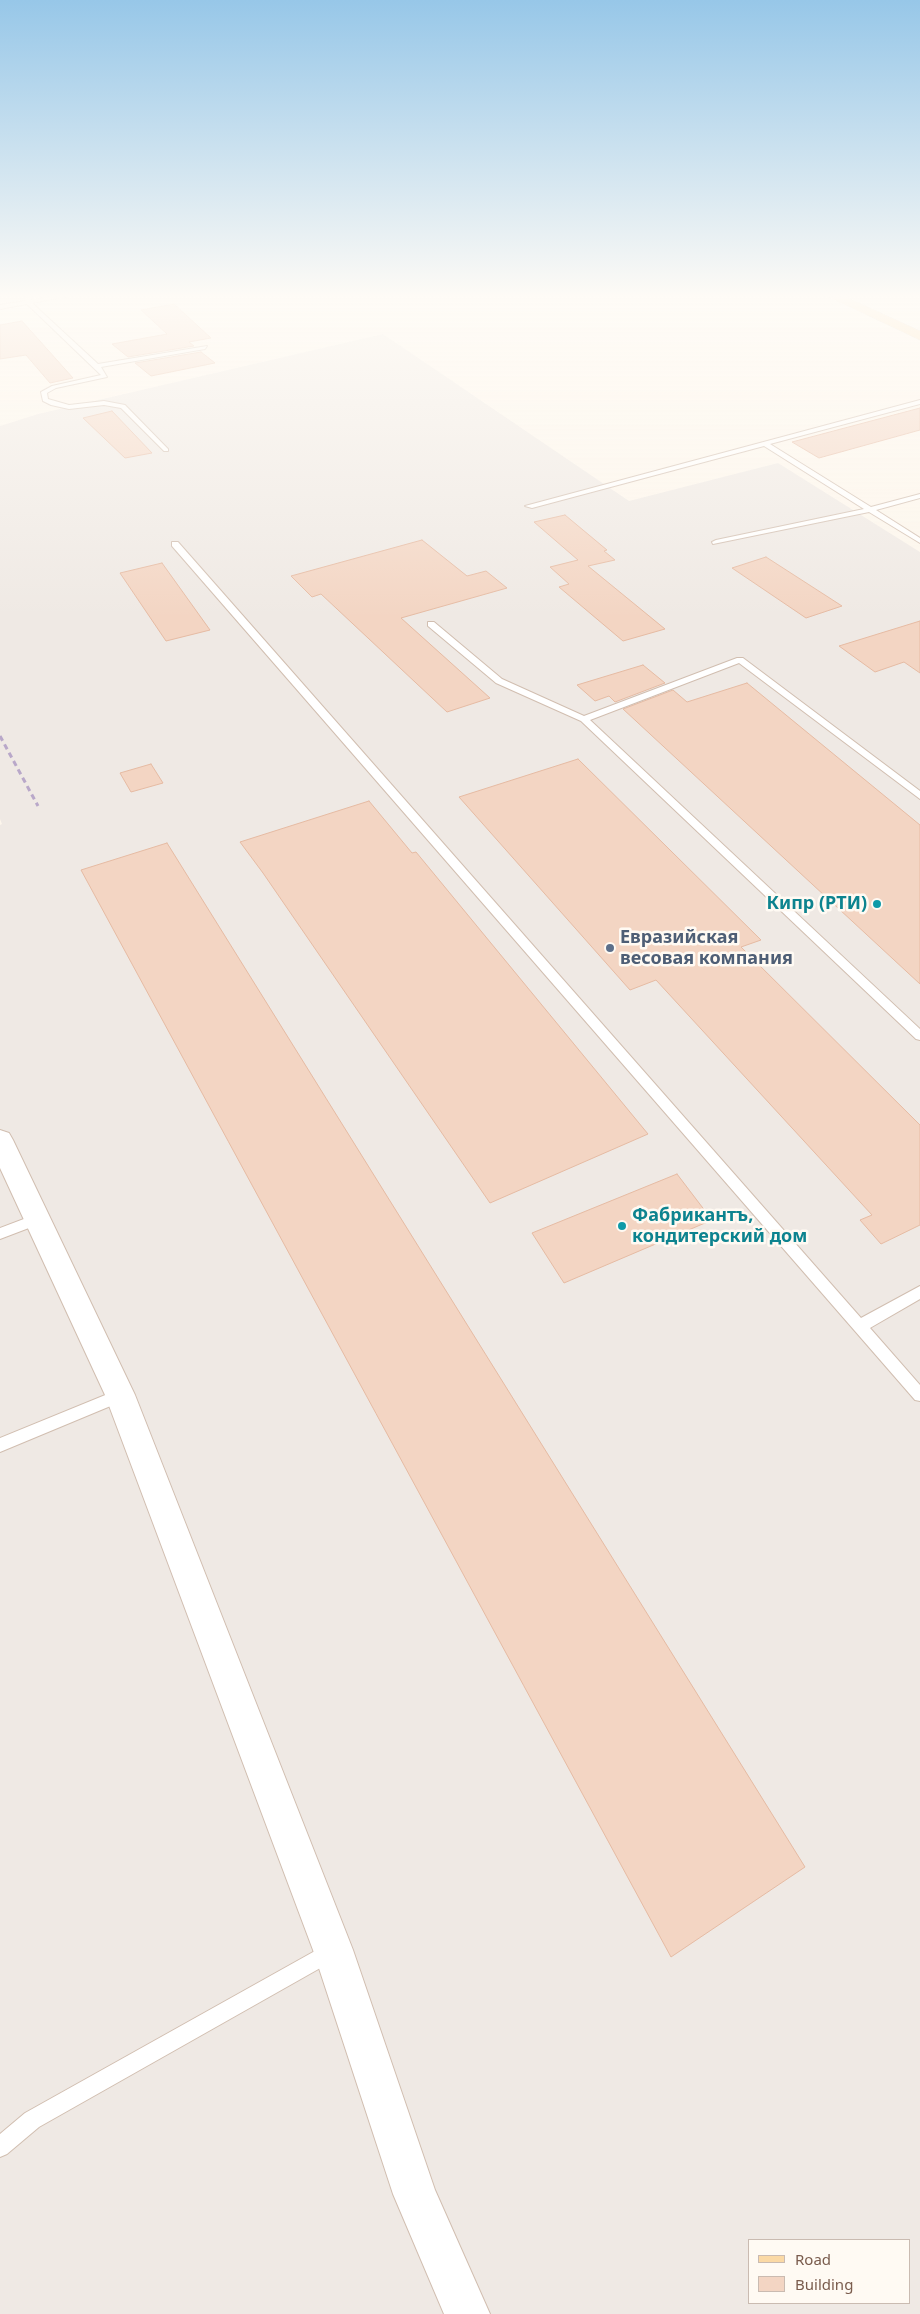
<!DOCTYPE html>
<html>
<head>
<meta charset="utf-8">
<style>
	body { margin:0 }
	#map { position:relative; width:920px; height:2314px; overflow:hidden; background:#fdf6ec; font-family:"Noto Sans",sans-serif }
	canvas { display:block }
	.legend { position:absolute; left:748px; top:2239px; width:162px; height:65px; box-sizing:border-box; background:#fffaf3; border:1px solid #cabbb1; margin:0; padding:6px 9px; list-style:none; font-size:15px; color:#7a5c4d }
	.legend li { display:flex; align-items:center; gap:10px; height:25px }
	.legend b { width:25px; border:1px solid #cabbb1 }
</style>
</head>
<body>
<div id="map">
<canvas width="920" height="2314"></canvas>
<ul class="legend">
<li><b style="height:6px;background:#fbd9a5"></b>Road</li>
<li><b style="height:14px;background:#f3d5c3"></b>Building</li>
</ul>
</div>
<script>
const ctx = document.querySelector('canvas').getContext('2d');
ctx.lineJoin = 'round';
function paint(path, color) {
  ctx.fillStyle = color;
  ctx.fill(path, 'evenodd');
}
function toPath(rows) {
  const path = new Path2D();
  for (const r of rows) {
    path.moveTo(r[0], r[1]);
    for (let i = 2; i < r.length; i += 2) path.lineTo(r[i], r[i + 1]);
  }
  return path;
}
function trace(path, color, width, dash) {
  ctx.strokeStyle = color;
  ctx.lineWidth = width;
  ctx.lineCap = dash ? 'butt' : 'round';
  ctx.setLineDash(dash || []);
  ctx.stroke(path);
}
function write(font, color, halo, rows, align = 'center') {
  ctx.font = font + ' "Noto Sans",sans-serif';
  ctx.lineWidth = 5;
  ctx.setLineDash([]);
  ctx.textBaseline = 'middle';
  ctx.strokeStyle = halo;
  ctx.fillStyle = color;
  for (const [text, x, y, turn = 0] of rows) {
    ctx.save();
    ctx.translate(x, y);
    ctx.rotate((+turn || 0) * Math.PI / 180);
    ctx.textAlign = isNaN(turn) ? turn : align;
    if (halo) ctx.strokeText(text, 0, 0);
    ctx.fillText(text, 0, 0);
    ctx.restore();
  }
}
paint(toPath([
	[383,334,629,501,778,463,920,552,920,2314,0,2314,0,825,2,824,0,819,0,426,38,414],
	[749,2240,909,2240,909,2303,749,2303]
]), '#efe9e4');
const building = toPath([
	[174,304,211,338,189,342,194,346,128,357,112,344,167,334,141,310,174,304],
	[22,321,73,378,50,383,26,355,0,359,0,325,22,321],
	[201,352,215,363,151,376,135,363,201,352],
	[920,408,920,430,819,458,792,442,920,408],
	[112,411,152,453,125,458,83,418,112,411],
	[565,515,607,550,604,551,615,560,588,566,665,629,623,641,559,587,569,584,550,567,578,560,534,522,565,515],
	[422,540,467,576,486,571,507,588,401,618,490,698,447,712,321,594,312,597,291,576,422,540],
	[766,557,842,606,806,618,732,568,766,557],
	[162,563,210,630,166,641,120,573,162,563],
	[920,621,920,673,904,662,875,672,839,646,920,621],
	[643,665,665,683,615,702,609,696,595,701,577,685,643,665],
	[747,683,920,825,920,984,623,709,673,690,687,702,747,683],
	[578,759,761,940,741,947,920,1125,920,1225,881,1244,860,1220,872,1215,656,980,630,990,459,797,578,759],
	[151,764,163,783,131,792,120,773,151,764],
	[369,801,412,853,416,852,648,1134,490,1203,263,873,240,842,369,801],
	[167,843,805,1867,671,1957,81,870,167,843],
	[677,1174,712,1220,564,1283,532,1233,677,1174]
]);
paint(building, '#f3d5c3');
trace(building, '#e6bba3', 1);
const lane = toPath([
	[24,294,30,294,31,300,78,294,32,303,98,364,207,346,205,349,101,367,107,377,56,388,47,393,48,399,69,405,104,401,125,405,168,449,168,451,164,451,121,408,104,405,69,409,51,405,43,401,41,392,52,386,101,375,27,304,0,309,0,305,25,301,24,294],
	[920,400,920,404,770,444,871,507,920,494,920,498,876,510,920,538,920,543,869,512,713,544,712,542,716,540,864,509,764,446,532,508,525,506,920,400],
	[172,542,178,542,861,1318,920,1286,920,1299,870,1328,920,1385,920,1401,915,1400,172,546,172,542],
	[428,622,434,622,502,679,584,716,737,658,743,658,920,791,920,799,739,663,590,720,920,1029,920,1040,916,1039,581,721,496,683,428,626,428,622],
	[37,1214,42,1215,43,1219,42,1223,0,1239,0,1228,37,1214],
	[120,1389,125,1390,127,1395,125,1400,0,1452,0,1438,120,1389],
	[331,1942,338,1944,340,1951,338,1958,39,2127,7,2154,0,2157,0,2134,25,2113,331,1942]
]);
const street = toPath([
	[0,1130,9,1133,13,1140,135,1395,353,1950,435,2190,490,2314,444,2314,393,2194,313,1950,105,1395,0,1168,0,1130]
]);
const primary = toPath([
	[823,294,839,294,920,331,920,340,823,294]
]);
trace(lane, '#d1beb0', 2);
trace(street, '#d1beb0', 2);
trace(primary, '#dad1cd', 1);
paint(lane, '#fff');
paint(street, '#fff');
paint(primary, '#fbd9a5');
trace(toPath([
	[0,736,38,806]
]), '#b9a8c9', 3, [5.5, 4]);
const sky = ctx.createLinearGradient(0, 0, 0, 618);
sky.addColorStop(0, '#97c7e8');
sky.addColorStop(0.48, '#fefbf6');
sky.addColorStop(1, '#fefbf600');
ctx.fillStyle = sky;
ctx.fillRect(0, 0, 920, 618);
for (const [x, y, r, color] of [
	[877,904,5,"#0f9aa8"],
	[610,948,5,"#5c6f8a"],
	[622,1226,5,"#0f9aa8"]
]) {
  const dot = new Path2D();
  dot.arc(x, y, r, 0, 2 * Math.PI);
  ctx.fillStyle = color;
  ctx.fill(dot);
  trace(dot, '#fffaf3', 2);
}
write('bold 18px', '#0d838f', '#fffaf3', [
	["Кипр (РТИ)",867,904],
	["Фабрикантъ,",632,1216,"left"],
	["кондитерский дом",632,1237,"left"]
], 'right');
write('bold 18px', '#4e5e75', '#fffaf3', [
	["Евразийская",620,938],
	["весовая компания",620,959]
], 'left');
</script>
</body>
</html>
